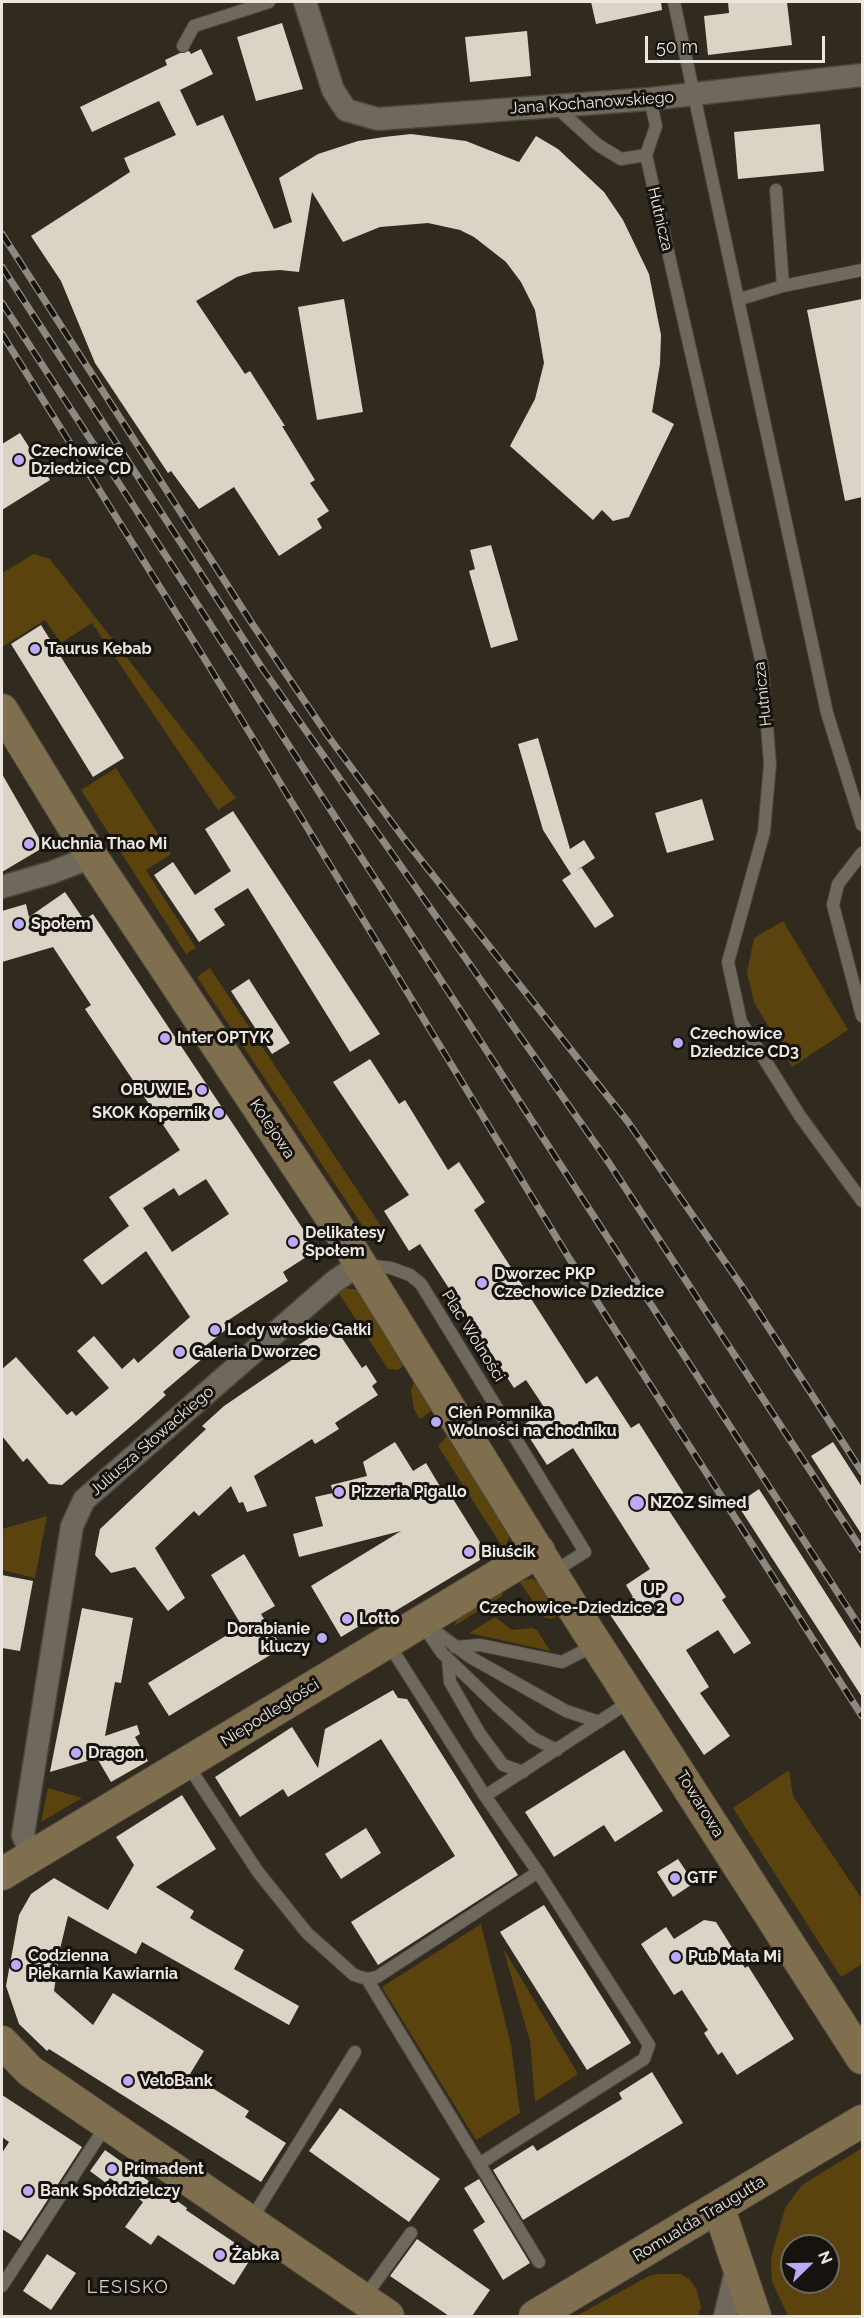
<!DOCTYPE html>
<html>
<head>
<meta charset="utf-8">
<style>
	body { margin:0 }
	#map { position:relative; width:864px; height:2318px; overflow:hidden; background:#302a1f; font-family:Raleway,sans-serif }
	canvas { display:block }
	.frame { position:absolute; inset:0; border:3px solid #ebe7e0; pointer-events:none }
	.north { position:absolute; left:780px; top:2234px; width:60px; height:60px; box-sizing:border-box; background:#16130e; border:2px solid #6b6862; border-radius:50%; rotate:67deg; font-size:16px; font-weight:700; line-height:24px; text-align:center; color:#ebe7e0 }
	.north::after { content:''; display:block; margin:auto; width:21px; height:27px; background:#b9abf7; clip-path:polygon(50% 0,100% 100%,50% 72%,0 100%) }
	.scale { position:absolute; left:645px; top:36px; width:180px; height:27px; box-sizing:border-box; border:3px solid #ebe7e0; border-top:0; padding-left:8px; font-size:18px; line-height:21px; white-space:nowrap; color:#ebe7e0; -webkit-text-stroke:4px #16130e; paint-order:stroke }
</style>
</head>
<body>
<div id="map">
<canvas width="864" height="2318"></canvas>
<div class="frame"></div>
<div class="north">N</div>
<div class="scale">50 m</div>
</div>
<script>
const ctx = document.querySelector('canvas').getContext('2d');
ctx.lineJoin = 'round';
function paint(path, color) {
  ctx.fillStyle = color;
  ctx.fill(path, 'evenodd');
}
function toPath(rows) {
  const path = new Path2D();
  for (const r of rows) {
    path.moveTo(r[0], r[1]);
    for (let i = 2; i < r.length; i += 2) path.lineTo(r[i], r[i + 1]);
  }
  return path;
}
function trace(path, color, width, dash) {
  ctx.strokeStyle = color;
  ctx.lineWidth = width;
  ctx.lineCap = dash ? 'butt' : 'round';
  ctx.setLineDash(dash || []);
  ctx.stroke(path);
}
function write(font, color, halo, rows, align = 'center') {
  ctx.font = font + ' Raleway,sans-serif';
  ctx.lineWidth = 6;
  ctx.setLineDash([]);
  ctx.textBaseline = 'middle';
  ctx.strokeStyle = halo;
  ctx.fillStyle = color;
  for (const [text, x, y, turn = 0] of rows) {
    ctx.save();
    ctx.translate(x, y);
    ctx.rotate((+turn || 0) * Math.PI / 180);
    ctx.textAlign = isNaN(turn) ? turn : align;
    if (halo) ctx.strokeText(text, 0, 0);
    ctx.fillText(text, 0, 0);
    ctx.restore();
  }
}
paint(toPath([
	[34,554,50,559,236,798,218,810,92,623,61,643,45,620,2,647,2,573],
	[116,768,171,854,146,870,196,948,186,954,81,790],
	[783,921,848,1030,792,1067,754,1002,747,972,754,938],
	[210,968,385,1232,372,1240,197,977],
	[345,1288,360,1290,406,1364,398,1370,388,1369,338,1292],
	[415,1379,434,1409,420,1419,414,1409,411,1390],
	[448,1435,510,1533,505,1551,438,1446],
	[47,1516,35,1578,2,1570,2,1529],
	[533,1579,543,1585,560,1614,551,1619,545,1618,518,1580],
	[504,1589,502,1596,454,1626,458,1617],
	[495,1617,512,1630,532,1628,537,1630,550,1651,469,1633],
	[789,1770,793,1796,862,1899,862,1964,841,1977,733,1808],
	[48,1788,82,1798,41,1822],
	[481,1924,511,2045,520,2113,476,2140,382,1987],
	[503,1948,578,2074,535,2102,530,2041],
	[862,2148,862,2316,788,2316,772,2282,771,2258,785,2208,802,2185],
	[792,2246,828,2246,828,2282,792,2282],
	[657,2274,680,2274,689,2279,696,2288,701,2307,698,2316,576,2316,649,2276]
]), '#5b430d');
paint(toPath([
	[591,2,661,2,662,10,596,24],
	[728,2,787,2,792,45,708,55,704,16,729,13],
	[282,23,303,89,256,101,237,37],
	[527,31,531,76,470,82,465,37],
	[201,49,213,74,180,90,197,126,223,115,274,229,292,222,279,178,318,154,358,141,384,137,411,134,466,141,519,162,536,136,558,149,604,192,623,220,649,274,661,335,660,364,652,412,674,424,629,517,613,521,602,510,593,520,510,446,535,399,544,363,535,310,521,282,506,262,474,237,460,230,428,223,380,227,343,242,312,192,299,272,280,270,253,272,237,277,196,301,245,374,250,371,285,426,282,426,315,480,310,483,329,511,317,519,322,528,279,556,234,487,199,509,171,471,168,473,95,363,61,281,31,236,130,172,124,158,176,135,159,101,92,132,80,107,167,65,165,60,180,53,189,51,191,54],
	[820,124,824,171,738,179,734,132],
	[344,299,363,412,317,420,298,307],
	[862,299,862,497,845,501,807,310],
	[20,433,50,480,2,510,2,444],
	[491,545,518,640,491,648,469,571,475,569,470,550],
	[41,625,124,758,93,777,11,644],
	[538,738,570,849,584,840,595,858,576,871,581,867,614,916,595,928,562,880,571,874,543,830,518,744],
	[2,774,44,847,2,872],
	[702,799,714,840,667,853,655,813],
	[233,811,380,1034,350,1052,248,888,214,909,225,925,199,942,154,875,173,862,195,895,231,871,205,829],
	[65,892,84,920,93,914,317,1250,283,1272,288,1281,224,1323,228,1328,204,1347,209,1353,163,1392,166,1395,137,1421,62,1485,49,1484,27,1458,23,1462,2,1436,2,1369,16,1357,67,1415,72,1411,76,1416,109,1388,77,1351,94,1336,122,1369,134,1358,138,1363,190,1317,146,1251,102,1285,83,1260,129,1226,109,1197,180,1150,85,1009,91,1005,53,947,2,962,2,911,26,904,29,917],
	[206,1179,229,1214,172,1252,143,1208,174,1188,179,1196],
	[249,979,290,1043,272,1054,231,991],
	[370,1059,399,1104,405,1100,448,1170,459,1162,485,1202,474,1210,586,1384,597,1376,631,1428,639,1423,686,1497,668,1509,726,1597,722,1600,751,1643,734,1654,718,1630,686,1650,709,1687,700,1693,730,1736,704,1755,609,1613,633,1597,626,1585,650,1569,573,1448,547,1465,522,1426,546,1410,526,1380,514,1388,420,1244,409,1251,384,1211,409,1195,333,1082],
	[332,1323,362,1368,366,1365,377,1382,372,1386,378,1395,335,1423,339,1429,315,1444,312,1439,254,1476,267,1506,247,1512,243,1502,239,1503,231,1486,199,1516,194,1511,155,1548,185,1598,168,1611,135,1567,111,1573,95,1555,100,1529,206,1429,202,1426,224,1406,296,1357,291,1350],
	[395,1442,413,1471,426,1463,441,1488,445,1486,483,1547,480,1560,382,1619,379,1614,341,1637,311,1586,401,1531,299,1557,293,1534,323,1526,315,1497,333,1493,331,1485,367,1476,363,1462],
	[833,1442,862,1487,862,1535,811,1456],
	[759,1489,862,1650,862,1697,737,1504],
	[244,1554,275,1606,261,1614,282,1648,169,1716,148,1683,242,1626,211,1575],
	[2,1575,33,1581,20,1651,2,1648],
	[82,1608,133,1618,121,1683,115,1682,105,1736,137,1725,140,1734,135,1737,148,1761,111,1782,97,1758,50,1772],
	[393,1690,398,1698,407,1699,518,1875,378,1965,351,1922,455,1856,381,1739,288,1797,283,1789,240,1817,215,1777,292,1727,318,1768,325,1729],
	[624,1750,663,1811,615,1842,604,1825,554,1857,525,1812],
	[182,1795,216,1849,156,1887,194,1911,190,1918,244,1950,234,1969,299,2006,289,2025,142,1942,136,1954,68,1916,60,1949,54,1991,93,2025,113,1993,204,2051,190,2074,249,2111,245,2117,286,2143,261,2182,49,2049,47,2051,19,2024,6,1986,19,1915,31,1894,54,1878,108,1910,134,1865,116,1837],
	[366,1828,381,1853,341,1879,325,1854],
	[678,1859,694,1883,673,1897,657,1872],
	[544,1905,631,2043,587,2070,500,1932],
	[704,1920,716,1922,745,1968,748,1966,794,2039,737,2075,722,2052,718,2055,704,2033,708,2030,682,1990,674,1995,641,1944,666,1927,674,1939],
	[652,2072,683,2123,523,2220,493,2170,533,2145,537,2151,622,2099,619,2093],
	[2,2095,82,2147,21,2241,2,2229,2,2153,9,2142,2,2137],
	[340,2108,440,2179,409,2222,309,2151],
	[105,2150,187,2208,186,2210,253,2255,234,2285,158,2235,151,2245,125,2227,143,2202,110,2178,106,2183,90,2171],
	[479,2179,530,2263,503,2280,473,2230,485,2222,464,2188],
	[417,2239,490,2290,472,2316,449,2316,390,2276],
	[47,2254,76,2273,51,2310,23,2291]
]), '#dbd3c5');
const lane = toPath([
	[674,2,827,713,862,825],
	[183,46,194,26,269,2],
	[650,99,656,126,646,155,762,664,770,764,764,832,728,962,741,1022,800,1116,862,1201],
	[555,106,598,145,621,159,646,155],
	[776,190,783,286],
	[740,299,783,286,862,270],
	[862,853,838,884,833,905,862,1016],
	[366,1265,391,1268,410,1275,421,1284,585,1552,553,1572],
	[424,1623,470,1657,566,1711,599,1722],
	[424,1627,442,1653,496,1705,533,1738,557,1750],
	[388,1643,485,1796,538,1872],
	[455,1647,480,1645,562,1662,597,1644],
	[448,1659,450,1682,480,1734,503,1765,523,1772],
	[187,1764,258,1872,307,1933,354,1975,367,1979,377,1977,538,1872,649,2045,644,2059,479,2164],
	[485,1796,632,1700],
	[367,1979,539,2262],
	[251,2220,355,2052],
	[2,2286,107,2124],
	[364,2298,411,2233]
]);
const street = toPath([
	[305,2,333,90,346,110,378,119,650,99,862,75],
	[2,887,50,873,92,857],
	[32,1855,23,1835,72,1526,84,1500,335,1281,360,1264],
	[725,2316,737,2267]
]);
const secondary = toPath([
	[2,710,92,857,333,1220,575,1611,862,2058],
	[2,1874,539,1551],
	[2,2042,30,2071,388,2316],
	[719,2209,755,2316],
	[535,2316,862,2121]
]);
trace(lane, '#4b463c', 14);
trace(street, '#4b463c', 25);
trace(secondary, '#4b463c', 34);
trace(lane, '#6f685c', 12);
trace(street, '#6f685c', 22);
trace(secondary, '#806f4e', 32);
const rail = toPath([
	[2,234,251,622,328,736,402,836,628,1122,741,1285,862,1472],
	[2,267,262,668,609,1163,862,1550],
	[2,303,862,1630],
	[2,334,201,653,569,1258,862,1716]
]);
trace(rail, '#8e8980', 7);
trace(rail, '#16130e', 4.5, [14]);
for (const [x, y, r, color] of [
	[19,460,6,"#b9abf7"],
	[35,649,6,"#b9abf7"],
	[29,844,6,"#b9abf7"],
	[19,924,6,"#b9abf7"],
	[165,1038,6,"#b9abf7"],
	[678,1043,6,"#b9abf7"],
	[202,1090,6,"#b9abf7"],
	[219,1113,6,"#b9abf7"],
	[293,1242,6,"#b9abf7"],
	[482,1283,6,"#b9abf7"],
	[215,1330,6,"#b9abf7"],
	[180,1352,6,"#b9abf7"],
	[436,1422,6,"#b9abf7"],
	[339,1492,6,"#b9abf7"],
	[637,1503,8,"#b9abf7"],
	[469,1552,6,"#b9abf7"],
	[677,1599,6,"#b9abf7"],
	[347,1619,6,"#b9abf7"],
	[322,1638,6,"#b9abf7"],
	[76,1753,6,"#b9abf7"],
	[675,1878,6,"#b9abf7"],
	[676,1957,6,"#b9abf7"],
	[16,1965,6,"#b9abf7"],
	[128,2081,6,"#b9abf7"],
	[112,2169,6,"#b9abf7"],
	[28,2191,6,"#b9abf7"],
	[220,2255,6,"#b9abf7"]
]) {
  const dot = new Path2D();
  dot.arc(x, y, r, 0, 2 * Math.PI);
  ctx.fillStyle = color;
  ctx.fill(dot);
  trace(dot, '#16130e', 2);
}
write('16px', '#ebe7e0', '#16130e', [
	["Jana Kochanowskiego",592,103,-4],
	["Hutnicza",660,219,77],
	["Hutnicza",763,694,-96],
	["Kolejowa",272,1129,56],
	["Plac Wolności",473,1336,58],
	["Juliusza Słowackiego",152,1441,-41],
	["Niepodległości",270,1713,-32],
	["Towarowa",700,1804,58],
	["Romualda Traugutta",699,2219,-31]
]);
write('bold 16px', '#ebe7e0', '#16130e', [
	["Czechowice",31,451],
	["Dziedzice CD",31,469],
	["Taurus Kebab",47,649],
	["Kuchnia Thao Mi",41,844],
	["Społem",31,924],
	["Czechowice",690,1034],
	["Dziedzice CD3",690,1052],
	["Inter OPTYK",177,1038],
	["OBUWIE.",190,1090,"right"],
	["SKOK Kopernik",207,1113,"right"],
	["Delikatesy",305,1233],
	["Społem",305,1251],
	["Dworzec PKP",494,1274],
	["Czechowice Dziedzice",494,1292],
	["Lody włoskie Gałki",227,1330],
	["Galeria Dworzec",192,1352],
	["Cień Pomnika",448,1413],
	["Wolności na chodniku",448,1431],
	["Pizzeria Pigallo",351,1492],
	["NZOZ Simed",650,1503],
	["Biuścik",481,1552],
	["UP",665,1590,"right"],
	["Czechowice-Dziedzice 2",665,1608,"right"],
	["Lotto",359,1619],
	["Dorabianie",310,1629,"right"],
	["kluczy",310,1647,"right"],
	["Dragon",88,1753],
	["GTF",687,1878],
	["Codzienna",28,1956],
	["Piekarnia Kawiarnia",28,1974],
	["Pub Mała Mi",688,1957],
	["VeloBank",140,2081],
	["Primadent",124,2169],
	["Bank Spółdzielczy",40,2191],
	["Żabka",232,2255]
], 'left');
ctx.letterSpacing = '1.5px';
write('18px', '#dbd4c5', '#16130e', [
	["LESISKO",128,2288]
]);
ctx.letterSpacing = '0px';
</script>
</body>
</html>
